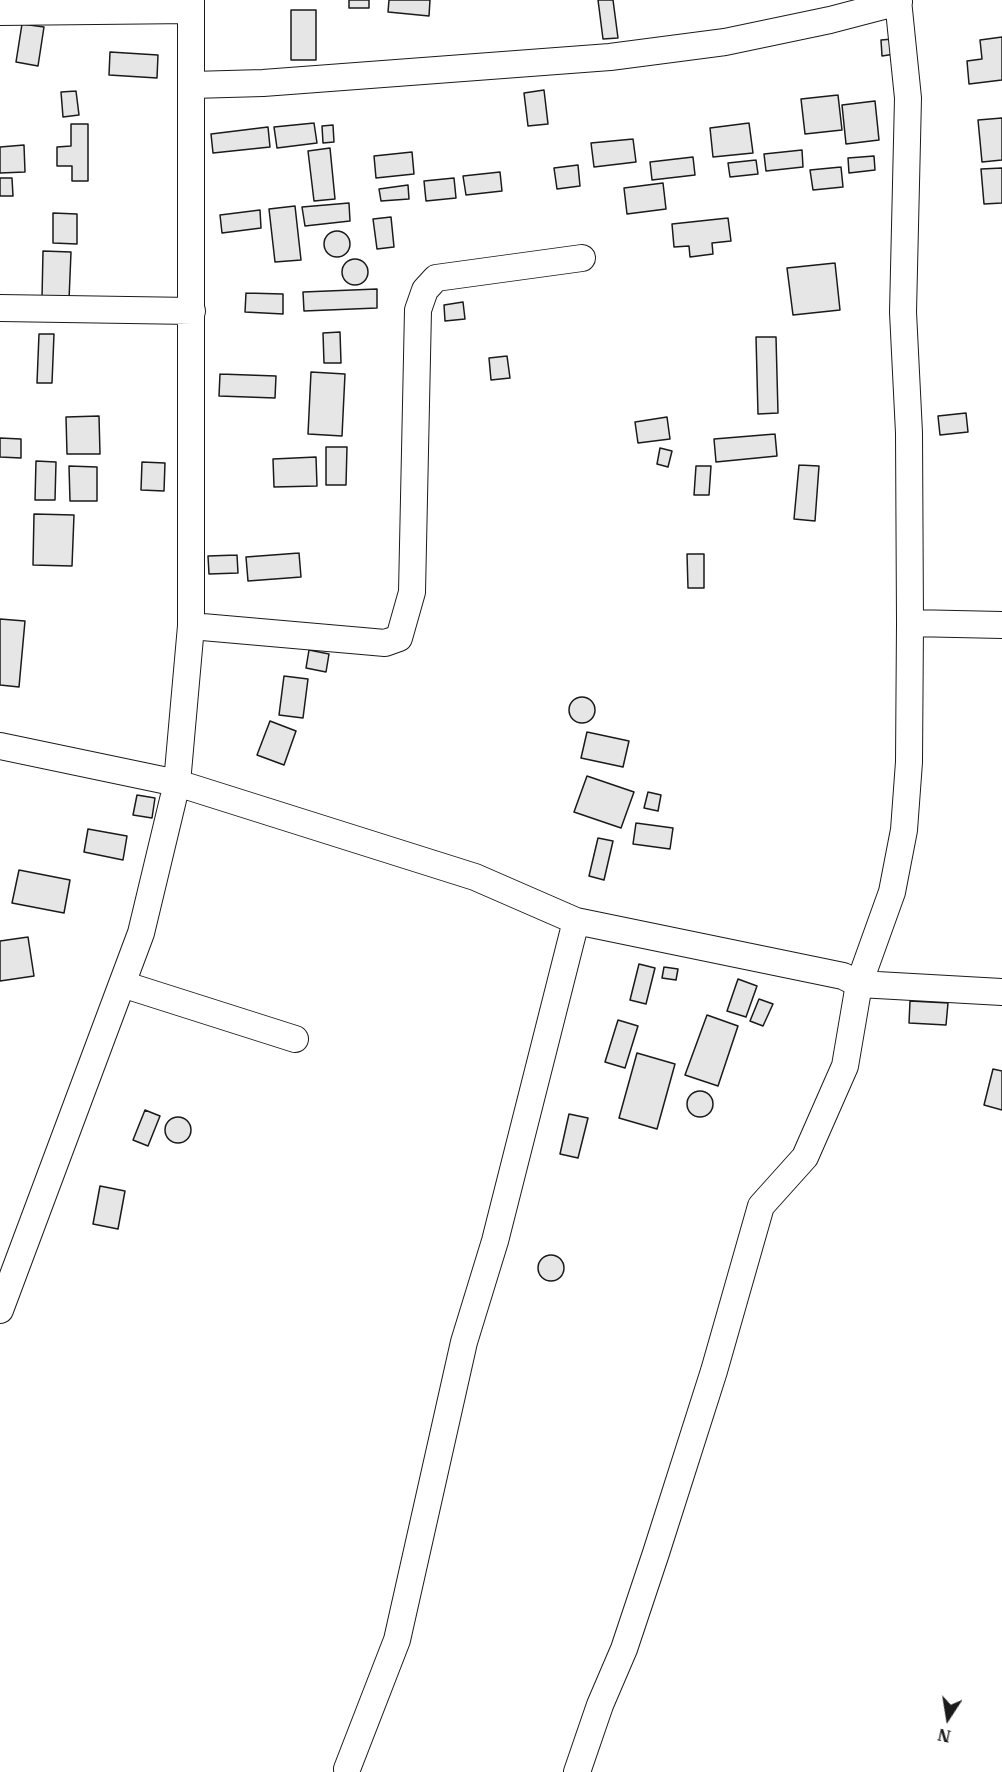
<!DOCTYPE html>
<html>
<head>
<meta charset="utf-8">
<style>
	body { margin:0 }
	#map { position:relative; width:1002px; height:1772px; overflow:hidden; background:#fff; font-family:"IBM Plex Serif",serif }
	canvas { display:block }
	.north { position:absolute; left:918px; top:1688px; width:60px; height:60px; -webkit-text-stroke:4px #fff; paint-order:stroke; rotate:192deg; font-size:16px; font-weight:700; line-height:24px; text-align:center; color:#1a1a1a }
	.north::after { content:''; display:block; margin:auto; width:21px; height:27px; background:#1a1a1a; clip-path:polygon(50% 0,100% 100%,50% 72%,0 100%) }
</style>
</head>
<body>
<div id="map">
<canvas width="1002" height="1772"></canvas>
<div class="north">N</div>
</div>
<script>
const ctx = document.querySelector('canvas').getContext('2d');
ctx.lineJoin = 'round';
function paint(path, color) {
  ctx.fillStyle = color;
  ctx.fill(path, 'evenodd');
}
function toPath(rows) {
  const path = new Path2D();
  for (const r of rows) {
    if (r.length === 3) {
      path.moveTo(r[0] + r[2], r[1]);
      path.arc(r[0], r[1], r[2], 0, 2 * Math.PI);
      continue;
    }
    path.moveTo(r[0], r[1]);
    for (let i = 2; i < r.length; i += 2) path.lineTo(r[i], r[i + 1]);
  }
  return path;
}
function trace(path, color, width, dash) {
  ctx.strokeStyle = color;
  ctx.lineWidth = width;
  ctx.lineCap = dash ? 'butt' : 'round';
  ctx.setLineDash(dash || []);
  ctx.stroke(path);
}
const building = toPath([
	[349,0,369,0,369,8,349,8,349,0],
	[389,0,430,0,429,16,388,12,389,0],
	[598,0,613,0,618,38,603,39,598,0],
	[291,10,316,10,316,60,291,60,291,10],
	[22,24,44,27,38,66,16,62,22,24],
	[1002,37,1002,80,969,84,967,61,982,59,980,40,1002,37],
	[893,39,895,54,882,56,881,40,893,39],
	[110,52,158,55,157,78,109,75,110,52],
	[544,90,548,124,528,126,524,93,544,90],
	[76,91,79,115,63,117,61,92,76,91],
	[838,95,842,130,805,134,801,99,838,95],
	[875,101,879,140,846,144,842,105,875,101],
	[1002,118,1002,160,982,162,978,120,1002,118],
	[314,123,317,143,277,148,274,127,314,123],
	[749,123,753,153,713,157,710,128,749,123],
	[71,124,88,124,88,181,72,181,72,166,57,166,57,147,71,146,71,124],
	[333,125,334,142,323,143,322,126,333,125],
	[268,127,270,147,213,153,211,134,268,127],
	[633,139,636,162,594,167,591,143,633,139],
	[24,145,25,172,0,173,0,147,24,145],
	[330,148,335,199,314,201,308,151,330,148],
	[802,150,803,167,766,171,764,154,802,150],
	[412,152,414,174,376,178,374,156,412,152],
	[874,156,875,170,849,173,848,158,874,156],
	[693,157,695,175,652,180,650,162,693,157],
	[756,160,758,174,730,177,728,163,756,160],
	[578,165,580,186,557,189,554,168,578,165],
	[841,167,843,187,813,190,810,170,841,167],
	[1002,168,1002,203,984,204,981,169,1002,168],
	[500,172,502,191,466,195,463,176,500,172],
	[0,178,12,178,13,196,0,196,0,178],
	[454,178,456,198,426,201,424,181,454,178],
	[663,183,666,209,627,214,624,188,663,183],
	[408,185,409,199,381,201,379,189,408,185],
	[349,203,350,221,305,226,302,207,349,203],
	[295,206,301,260,275,262,269,209,295,206],
	[260,210,261,228,222,233,220,215,260,210],
	[53,213,77,214,77,244,53,243,53,213],
	[391,217,394,247,377,249,373,219,391,217],
	[728,218,731,241,712,243,713,254,690,257,689,246,674,247,672,224,728,218],
	[337,244,13],
	[43,251,71,252,69,300,42,298,43,251],
	[355,272,13],
	[835,263,840,310,793,315,787,268,835,263],
	[377,289,377,308,304,311,303,292,377,289],
	[246,293,283,294,283,314,245,312,246,293],
	[463,302,465,319,445,321,444,305,463,302],
	[340,332,341,363,324,363,323,333,340,332],
	[39,334,54,334,52,383,37,383,39,334],
	[756,337,776,337,778,413,758,414,756,337],
	[507,356,510,378,491,380,489,358,507,356],
	[311,372,345,374,342,436,308,434,311,372],
	[220,374,276,376,275,398,219,396,220,374],
	[966,413,968,432,940,435,938,416,966,413],
	[99,416,100,454,67,454,66,417,99,416],
	[667,417,670,439,638,443,635,422,667,417],
	[775,434,777,456,716,462,714,439,775,434],
	[0,438,21,439,21,458,0,457,0,438],
	[326,447,347,447,346,485,326,485,326,447],
	[660,448,672,451,668,467,657,464,660,448],
	[316,457,317,486,274,487,273,459,316,457],
	[36,461,56,462,55,500,35,500,36,461],
	[142,462,165,463,164,491,141,490,142,462],
	[799,465,819,466,815,521,794,519,799,465],
	[69,466,97,467,97,501,70,501,69,466],
	[696,466,711,466,709,495,694,495,696,466],
	[34,514,74,515,72,566,33,565,34,514],
	[299,553,301,577,248,581,246,557,299,553],
	[687,554,704,554,704,588,688,588,687,554],
	[237,555,238,573,209,574,208,556,237,555],
	[0,619,25,621,19,687,0,685,0,619],
	[309,650,329,654,326,672,306,668,309,650],
	[284,676,308,679,303,718,279,715,284,676],
	[582,710,13],
	[270,721,296,731,284,765,257,755,270,721],
	[587,732,629,741,623,767,581,758,587,732],
	[587,776,634,792,621,828,574,812,587,776],
	[648,792,661,795,658,811,644,808,648,792],
	[137,795,155,798,152,818,133,815,137,795],
	[636,823,673,828,670,849,633,844,636,823],
	[88,829,127,836,123,860,84,852,88,829],
	[598,838,613,841,604,880,589,876,598,838],
	[19,870,70,880,64,913,12,903,19,870],
	[28,937,34,976,0,981,0,941,28,937],
	[639,964,655,968,646,1004,630,1000,639,964],
	[664,967,678,969,676,980,662,978,664,967],
	[738,979,757,986,746,1017,727,1011,738,979],
	[759,999,773,1004,763,1026,750,1021,759,999],
	[910,1001,948,1003,946,1025,909,1023,910,1001],
	[707,1015,738,1026,718,1086,685,1075,707,1015],
	[618,1020,638,1026,625,1068,605,1062,618,1020],
	[637,1053,675,1064,657,1129,619,1118,637,1053],
	[993,1069,1002,1071,1002,1110,984,1105,993,1069],
	[700,1104,13],
	[145,1110,160,1116,148,1146,133,1140,145,1110],
	[569,1114,588,1118,578,1158,560,1154,569,1114],
	[178,1130,13],
	[100,1186,125,1191,118,1229,93,1224,100,1186],
	[551,1268,13]
]);
paint(building, '#e6e6e6');
trace(building, '#1a1a1a', 1.5);
const street = toPath([
	[0,12,191,10],
	[192,85,263,83,610,57,725,42,830,20,899,2],
	[0,308,192,311],
	[910,623,1002,625],
	[191,626,385,643,399,638,412,592,418,310,425,290,436,278,582,258],
	[0,746,177,783,475,877,576,921,843,976,859,984,1002,992],
	[122,984,295,1039],
	[0,1310,141,933,177,783,191,626,191,0],
	[347,1769,397,1640,464,1342,495,1241,576,921],
	[577,1772,600,1705,624,1649,656,1553,714,1371,761,1206,805,1157,845,1066,859,984,892,892,904,830,909,762,910,623,909,433,903,312,908,98,898,0]
]);
trace(street, '#1a1a1a', 28);
trace(street, '#fff', 26);
</script>
</body>
</html>
